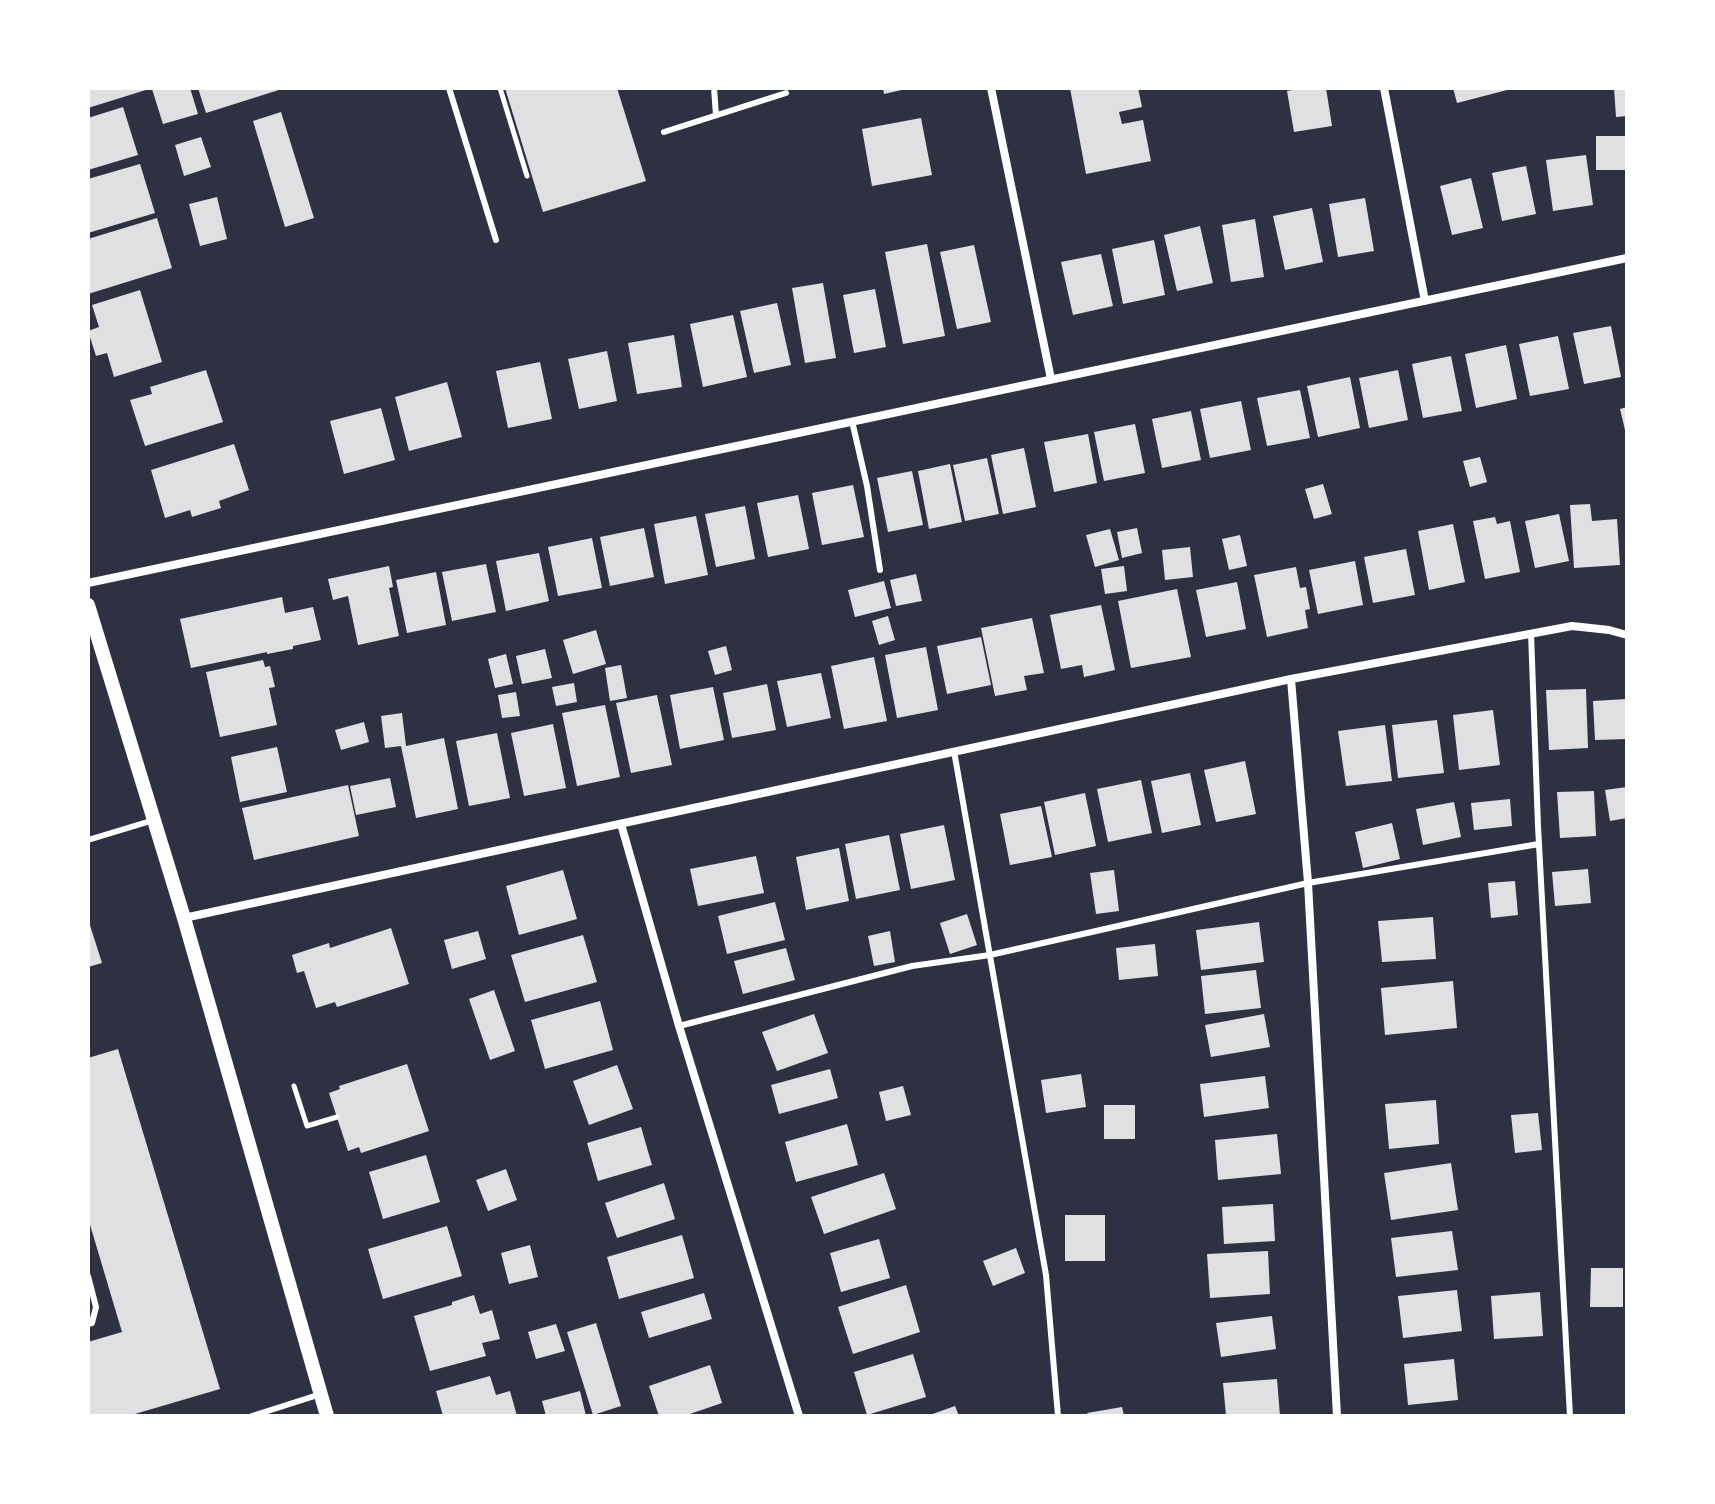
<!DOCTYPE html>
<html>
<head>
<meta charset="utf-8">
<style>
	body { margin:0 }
	#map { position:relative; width:1715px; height:1504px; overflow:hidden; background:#2d3142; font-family:Barlow,sans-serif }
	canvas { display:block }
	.frame { position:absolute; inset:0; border:90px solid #fff; pointer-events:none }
</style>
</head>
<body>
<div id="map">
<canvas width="1715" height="1504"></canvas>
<div class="frame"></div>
</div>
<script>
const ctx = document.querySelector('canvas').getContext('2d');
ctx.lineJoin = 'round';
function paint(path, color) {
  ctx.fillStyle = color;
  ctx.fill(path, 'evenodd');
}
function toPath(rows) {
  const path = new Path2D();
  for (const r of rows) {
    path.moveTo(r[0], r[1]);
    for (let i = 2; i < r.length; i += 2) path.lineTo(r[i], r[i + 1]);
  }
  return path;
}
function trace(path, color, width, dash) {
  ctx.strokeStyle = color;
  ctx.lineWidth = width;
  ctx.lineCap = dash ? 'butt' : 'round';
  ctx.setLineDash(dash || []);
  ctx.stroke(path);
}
paint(toPath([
	[88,88,149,88,149,89,88,108],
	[190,88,198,114,163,124,152,89],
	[198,88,282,88,282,89,206,113],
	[505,88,617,88,646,181,543,212],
	[883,88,906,88,906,89,884,94],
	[1070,88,1138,88,1142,107,1119,112,1122,124,1143,120,1151,161,1086,174],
	[1303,88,1326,88,1332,126,1294,132,1287,91],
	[1453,88,1511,88,1511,89,1457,103],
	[1614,88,1627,88,1627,116,1616,117],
	[123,107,138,155,88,170,88,118],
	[281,112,314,218,285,227,253,121],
	[921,118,932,175,872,186,862,129],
	[1596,136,1627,136,1627,170,1596,170],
	[201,137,211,167,184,176,175,145],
	[1586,155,1593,205,1553,211,1546,160],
	[140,164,155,213,88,233,88,179],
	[1526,166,1536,214,1502,221,1492,173],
	[1471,178,1483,228,1452,235,1440,186],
	[217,197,227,239,200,246,189,204],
	[1365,198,1374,251,1338,257,1329,204],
	[1312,208,1323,262,1285,270,1273,216],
	[157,218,172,268,88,294,88,239],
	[1255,219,1264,277,1231,282,1222,225],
	[1200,226,1213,283,1177,291,1164,235],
	[1154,240,1165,295,1123,304,1112,249],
	[927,244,945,336,903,344,885,252],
	[974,245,991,322,957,329,940,252],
	[1101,254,1113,306,1073,315,1061,262],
	[823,283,836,358,805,363,792,288],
	[875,289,886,347,854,353,843,295],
	[140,290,162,362,114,377,107,353,96,356,88,331,99,327,92,305],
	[777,303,791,365,754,373,740,311],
	[733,315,747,377,703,387,690,324],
	[1611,326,1621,377,1584,384,1573,333],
	[674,335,682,387,637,394,628,343],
	[1558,336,1569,389,1530,396,1519,344],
	[1506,345,1517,399,1476,408,1465,354],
	[607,351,617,401,579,409,568,359],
	[1451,356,1462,411,1423,418,1412,364],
	[540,362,552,419,508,428,496,371],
	[206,370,223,422,145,446,130,400,152,394,150,387],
	[1398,370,1408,420,1369,428,1359,378],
	[1350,377,1360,428,1318,437,1307,386],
	[447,382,462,437,409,451,395,397],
	[1300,390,1310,438,1267,446,1257,398],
	[1241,401,1251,450,1210,458,1200,409],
	[1627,407,1627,434,1626,434,1620,409],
	[381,408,395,460,344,474,330,421],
	[1191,411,1201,460,1162,468,1152,419],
	[1135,424,1145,473,1104,481,1094,432],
	[1088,434,1097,483,1054,492,1044,442],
	[234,444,249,490,219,501,221,508,192,517,190,510,165,518,151,470],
	[1024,448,1036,507,1003,514,991,455],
	[1480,457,1487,482,1470,487,1463,461],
	[987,458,999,514,965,521,953,465],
	[950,464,962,522,929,529,918,471],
	[912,471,923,525,888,532,877,478],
	[1323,484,1332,514,1314,519,1305,489],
	[853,485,864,537,822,545,812,493],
	[798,495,809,549,768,557,757,503],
	[1590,504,1592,521,1617,519,1620,565,1574,568,1570,505],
	[745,506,755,559,716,567,705,514],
	[1559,514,1569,561,1535,568,1525,521],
	[696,516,708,575,665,584,654,524],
	[1495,517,1497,524,1510,521,1520,572,1485,579,1473,521],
	[1453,524,1465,582,1429,590,1418,531],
	[644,528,654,577,610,586,600,537],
	[1137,528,1142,553,1122,558,1117,532],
	[1110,529,1119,560,1095,567,1086,535],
	[1240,535,1247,566,1229,570,1222,539],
	[592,538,602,588,558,596,548,547],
	[1190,547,1193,577,1165,580,1162,550],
	[1406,549,1415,595,1373,603,1364,557],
	[539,553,549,601,506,611,496,561],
	[1355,561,1363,605,1318,614,1309,570],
	[486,564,496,612,452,621,442,572],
	[389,566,393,587,389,588,399,636,358,645,348,596,333,600,328,579],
	[1124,566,1127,591,1105,594,1101,569],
	[1296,567,1300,588,1306,587,1310,609,1305,610,1308,628,1267,637,1254,575],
	[436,572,446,625,407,633,396,580],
	[916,574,922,601,896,606,890,580],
	[884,581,891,608,855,617,848,590],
	[1237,582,1246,629,1206,637,1196,590],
	[1177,589,1191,657,1131,668,1118,601],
	[282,597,285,613,313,607,321,640,293,646,293,649,267,654,267,652,191,668,180,619],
	[1101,605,1115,670,1084,677,1082,665,1061,669,1050,615],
	[888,616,895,640,879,645,872,621],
	[1032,618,1044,673,1024,676,1027,690,995,696,981,628],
	[596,630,606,664,573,674,563,640],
	[981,637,991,685,947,694,937,646],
	[726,646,732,670,715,675,708,651],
	[926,647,938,710,897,718,885,655],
	[545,649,552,678,522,684,516,656],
	[506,654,513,684,495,688,488,659],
	[874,657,887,721,844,729,831,666],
	[263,660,265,667,270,666,275,687,269,688,277,725,220,737,206,672],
	[621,665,627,698,610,701,605,668],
	[821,673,831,718,787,727,777,681],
	[574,683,577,702,556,706,552,687],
	[767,684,776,730,732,738,723,693],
	[713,687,724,740,680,749,670,695],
	[1586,689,1588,748,1549,750,1546,690],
	[516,692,520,716,502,718,498,695],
	[657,695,672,765,631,773,616,703],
	[1627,699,1627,739,1595,740,1593,701],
	[605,705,620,777,577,786,562,713],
	[1493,710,1500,765,1459,770,1453,715],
	[402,713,406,746,444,738,458,809,416,818,401,746,385,748,381,716],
	[1437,720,1444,773,1398,778,1392,725],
	[364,722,369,742,341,750,335,730],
	[553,724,566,788,524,796,511,733],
	[1385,725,1392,781,1346,786,1338,731],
	[497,733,510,798,469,806,456,741],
	[277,747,287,792,240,802,231,757],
	[1245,761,1256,814,1216,822,1204,770],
	[1190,773,1201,825,1162,833,1151,781],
	[390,778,396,807,356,815,350,786],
	[1141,780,1152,833,1108,842,1097,789],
	[348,785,359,836,254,860,242,808],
	[1627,787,1627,818,1610,821,1605,790],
	[1594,791,1596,836,1560,838,1557,792],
	[1085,793,1096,846,1055,855,1044,802],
	[1510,799,1512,826,1474,830,1471,803],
	[1454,802,1461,837,1423,845,1416,809],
	[1041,806,1052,857,1010,865,1000,814],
	[1392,823,1400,859,1363,868,1355,832],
	[944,825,955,880,911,889,900,834],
	[889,835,900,890,856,899,845,844],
	[839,848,849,901,806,910,796,857],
	[756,856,764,893,698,906,690,869],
	[1588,869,1591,903,1555,906,1552,872],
	[563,870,577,919,519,935,506,886],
	[1114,870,1119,911,1096,914,1090,873],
	[1515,881,1518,915,1491,918,1488,883],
	[775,902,785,940,727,954,718,916],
	[967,914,977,945,950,954,940,923],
	[1433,917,1436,959,1382,962,1378,921],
	[88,919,102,963,88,967],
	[1259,922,1264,962,1201,970,1196,930],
	[391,928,409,984,337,1007,335,1002,316,1008,304,971,297,973,292,955,329,943,330,948],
	[478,931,486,959,452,969,444,940],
	[890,931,895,962,874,966,868,936],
	[583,935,597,982,525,1002,511,955],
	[1155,944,1158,976,1119,980,1116,948],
	[786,948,795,980,743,994,734,961],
	[1256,970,1261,1008,1205,1014,1201,976],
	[1453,981,1457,1028,1385,1035,1381,988],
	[494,990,515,1051,490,1060,469,999],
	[600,1001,613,1050,545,1069,531,1020],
	[814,1014,828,1053,777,1071,762,1032],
	[1264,1014,1270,1047,1211,1057,1205,1025],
	[118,1049,220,1389,128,1416,88,1416,88,1342,122,1332,88,1218,88,1058],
	[407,1064,429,1131,361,1153,359,1147,348,1151,329,1093,340,1089,339,1086],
	[617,1065,633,1109,589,1125,573,1081],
	[830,1069,838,1098,779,1114,771,1085],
	[1081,1074,1086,1107,1046,1113,1041,1080],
	[1265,1076,1269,1108,1204,1117,1200,1084],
	[903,1086,911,1115,886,1121,879,1092],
	[1436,1100,1439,1144,1389,1149,1385,1104],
	[1104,1105,1135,1105,1135,1139,1104,1139],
	[1538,1113,1542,1150,1515,1153,1511,1115],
	[847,1124,858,1165,796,1182,785,1142],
	[641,1127,652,1165,598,1181,587,1143],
	[1277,1134,1281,1174,1218,1180,1215,1140],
	[426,1155,440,1202,383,1219,369,1172],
	[1451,1163,1458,1210,1391,1220,1384,1173],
	[506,1169,517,1200,488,1211,476,1180],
	[884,1173,896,1209,824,1234,811,1197],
	[664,1183,675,1219,617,1238,605,1203],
	[1273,1204,1275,1241,1224,1244,1222,1207],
	[1065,1215,1105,1215,1105,1261,1065,1261],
	[447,1226,462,1276,383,1299,368,1249],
	[1452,1231,1458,1270,1396,1277,1391,1238],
	[682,1235,694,1278,619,1299,607,1257],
	[879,1239,890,1278,841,1292,830,1253],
	[530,1245,538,1277,509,1284,501,1253],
	[1016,1248,1025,1273,993,1286,983,1261],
	[1268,1251,1270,1294,1210,1298,1207,1254],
	[1591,1268,1623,1268,1623,1307,1590,1307],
	[906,1285,920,1332,853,1354,838,1307],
	[1457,1290,1462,1331,1403,1338,1398,1296],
	[1540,1292,1543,1336,1494,1339,1491,1296],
	[704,1293,712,1319,649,1338,641,1312],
	[474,1295,480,1314,492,1310,500,1339,482,1343,486,1356,430,1371,414,1316,452,1305,452,1302],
	[1272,1316,1276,1349,1221,1357,1216,1323],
	[596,1323,621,1406,593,1415,567,1332],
	[556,1324,565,1351,536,1359,528,1332],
	[913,1354,926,1397,867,1415,854,1372],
	[1454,1359,1458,1400,1408,1405,1404,1364],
	[710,1365,722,1403,684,1416,659,1416,649,1386],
	[490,1376,496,1395,510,1391,517,1416,443,1416,436,1391],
	[1277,1379,1280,1416,1226,1416,1223,1383],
	[580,1391,586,1416,546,1416,542,1401],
	[955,1406,959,1416,927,1416],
	[1122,1407,1124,1416,1088,1416,1087,1413]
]), '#e0e0e3');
trace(toPath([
	[500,88,527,176],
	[294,1086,307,1126,337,1117]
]), '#fff', 5);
trace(toPath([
	[449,88,496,240],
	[714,88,716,115],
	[664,132,786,93],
	[852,421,867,486,880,570],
	[1531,633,1538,826,1570,1416],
	[954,751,1046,1275,1058,1416],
	[88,840,154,820],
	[679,1026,912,966,990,955,1308,883,1539,844],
	[88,1276,96,1307,92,1323,88,1324],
	[252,1416,321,1394]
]), '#fff', 6);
trace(toPath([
	[991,88,1051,379],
	[1384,88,1425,301],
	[88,583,1627,258],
	[1291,679,1308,883,1337,1416],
	[621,824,679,1026,799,1416],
	[184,918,1291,679,1572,626,1609,630,1627,635]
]), '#fff', 8);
trace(toPath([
	[88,605,184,918,327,1416]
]), '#fff', 14);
</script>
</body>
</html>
